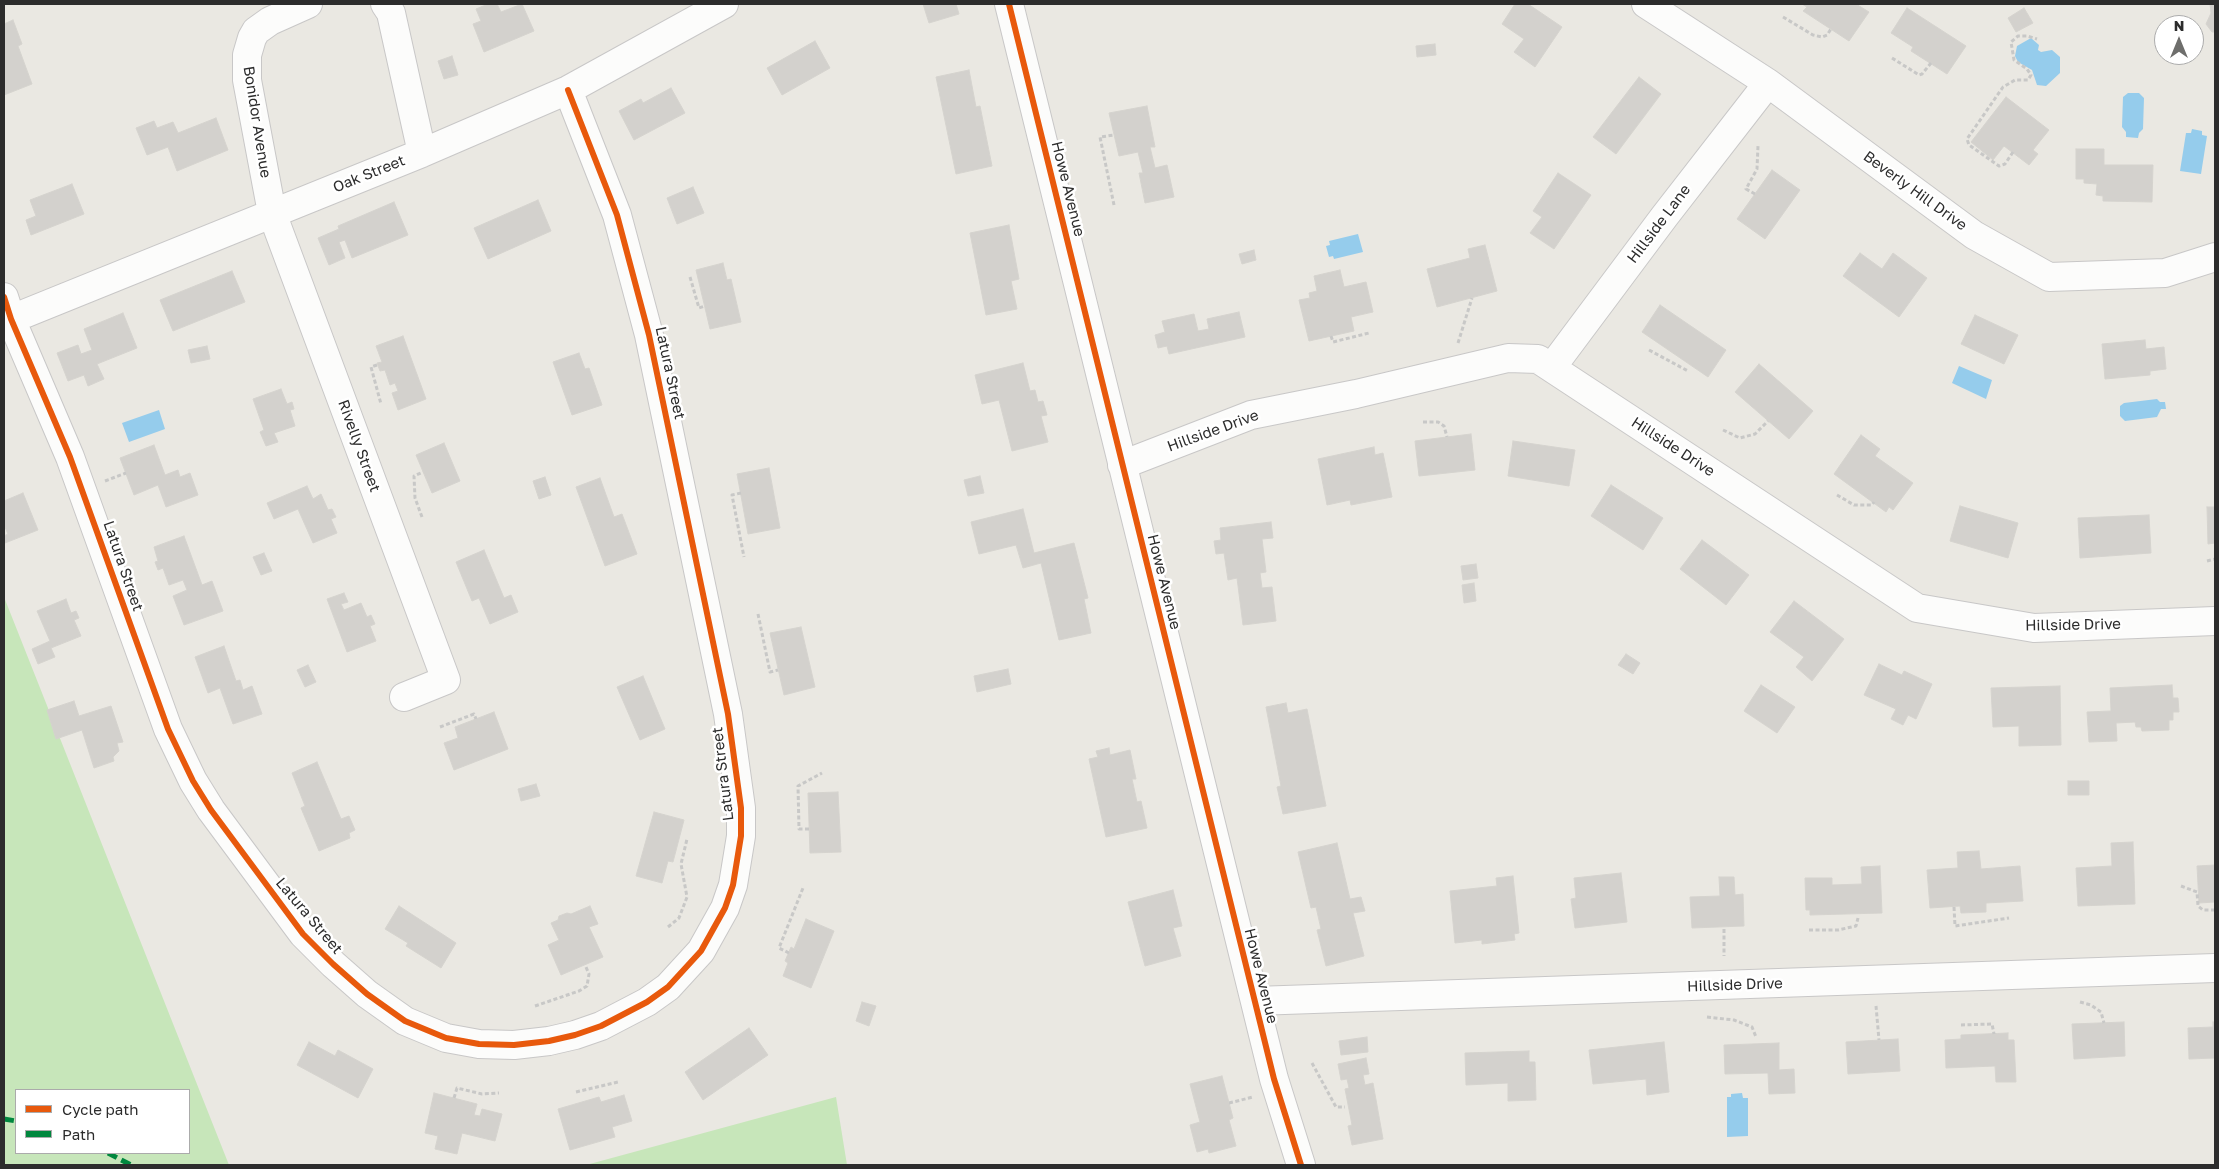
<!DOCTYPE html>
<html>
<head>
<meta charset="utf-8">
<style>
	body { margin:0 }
	#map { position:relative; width:2219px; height:1169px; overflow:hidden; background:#eae8e2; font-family:"Golos Text",sans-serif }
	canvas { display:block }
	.frame { position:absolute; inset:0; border:5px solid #2c2c2c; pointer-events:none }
	.legend { position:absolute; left:15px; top:1089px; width:175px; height:65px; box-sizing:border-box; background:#fff; border:1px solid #ababab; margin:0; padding:6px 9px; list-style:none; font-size:15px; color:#2c2c2c }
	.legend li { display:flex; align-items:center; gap:10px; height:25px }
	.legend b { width:25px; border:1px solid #ababab }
	.north { position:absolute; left:2154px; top:15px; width:50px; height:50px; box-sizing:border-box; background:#fff; border:1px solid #ababab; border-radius:50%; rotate:0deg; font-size:14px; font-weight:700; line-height:20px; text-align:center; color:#2c2c2c }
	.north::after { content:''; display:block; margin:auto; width:18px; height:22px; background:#6e6e6c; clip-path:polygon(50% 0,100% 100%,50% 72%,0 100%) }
</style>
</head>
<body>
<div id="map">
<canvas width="2219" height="1169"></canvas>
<div class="frame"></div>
<ul class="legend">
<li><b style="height:6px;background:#e8590c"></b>Cycle path</li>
<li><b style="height:6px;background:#00873e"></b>Path</li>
</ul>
<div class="north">N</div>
</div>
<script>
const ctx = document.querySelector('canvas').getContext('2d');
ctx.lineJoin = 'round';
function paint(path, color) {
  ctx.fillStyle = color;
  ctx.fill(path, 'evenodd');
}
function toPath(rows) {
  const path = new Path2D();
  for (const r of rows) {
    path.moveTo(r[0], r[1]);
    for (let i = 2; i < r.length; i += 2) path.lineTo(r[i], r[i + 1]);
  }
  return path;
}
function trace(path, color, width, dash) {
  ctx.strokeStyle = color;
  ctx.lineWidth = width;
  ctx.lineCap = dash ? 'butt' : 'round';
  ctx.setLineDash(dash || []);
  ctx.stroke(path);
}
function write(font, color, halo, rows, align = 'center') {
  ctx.font = font + ' "Golos Text",sans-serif';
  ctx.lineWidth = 5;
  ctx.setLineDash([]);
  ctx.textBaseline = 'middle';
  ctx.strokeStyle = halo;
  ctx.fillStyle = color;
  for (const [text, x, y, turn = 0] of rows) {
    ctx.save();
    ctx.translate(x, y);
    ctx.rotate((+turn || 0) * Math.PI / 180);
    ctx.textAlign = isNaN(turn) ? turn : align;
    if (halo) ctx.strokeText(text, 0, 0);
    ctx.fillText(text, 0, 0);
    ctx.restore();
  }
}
paint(toPath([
	[4,597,229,1165,4,1165],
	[16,1090,189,1090,189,1153,16,1153],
	[836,1097,847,1165,586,1165]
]), '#c7e6ba');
paint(toPath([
	[2031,38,2039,45,2038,50,2041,52,2052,50,2060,57,2060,73,2046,86,2037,85,2032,70,2018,62,2015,56,2017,46],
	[2128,93,2139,93,2144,98,2143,129,2139,133,2138,138,2126,137,2126,132,2122,127,2123,97],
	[2192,129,2202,131,2202,135,2207,136,2201,174,2180,171,2186,133,2191,133],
	[1358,234,1363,252,1334,259,1333,256,1329,257,1326,246,1330,245,1329,241],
	[1959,366,1992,380,1986,399,1952,383],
	[2157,399,2160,402,2165,402,2166,409,2161,409,2157,417,2125,421,2120,416,2120,406,2124,403],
	[159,410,165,429,129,442,122,423],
	[1742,1093,1743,1098,1748,1098,1748,1136,1727,1137,1727,1097,1731,1097,1731,1094]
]), '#95ccec');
const building = toPath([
	[488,4,497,4,501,12,522,4,534,31,484,52,473,24,481,21,476,9,488,4],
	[923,4,956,4,959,14,929,23,923,4],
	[1515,4,1528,4,1562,27,1535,67,1514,52,1524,39,1502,24,1515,4],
	[1802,4,1856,4,1869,12,1849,41,1803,11,1807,7,1802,4],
	[2210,4,2215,4,2215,32,2212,32,2206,24,2211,13,2210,4],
	[1907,8,1966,46,1947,74,1911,51,1913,47,1891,33,1907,8],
	[2024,8,2033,23,2016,32,2008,18,2024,8],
	[13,20,22,44,18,46,32,84,4,95,4,24,13,20],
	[815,41,830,68,782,95,767,68,815,41],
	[1435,44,1436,55,1417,57,1416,46,1435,44],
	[452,56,458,75,444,79,438,61,452,56],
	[969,70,976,107,980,106,992,166,956,174,936,77,969,70],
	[1639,77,1661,94,1616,154,1593,137,1639,77],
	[671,88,685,113,634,140,619,111,641,99,643,103,671,88],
	[2006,97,2049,130,2033,150,2038,154,2029,165,2004,146,1993,160,1971,142,2006,97],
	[1147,106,1155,147,1150,147,1155,168,1167,165,1174,197,1145,203,1139,173,1143,173,1138,152,1119,156,1109,113,1147,106],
	[216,118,228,150,177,171,168,147,147,155,136,128,154,121,157,128,173,122,178,133,216,118],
	[2076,149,2104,149,2104,165,2153,165,2152,202,2103,201,2103,196,2096,195,2097,184,2084,183,2084,179,2076,179,2076,149],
	[1772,170,1800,190,1765,239,1737,219,1772,170],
	[1558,173,1591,195,1554,249,1530,233,1542,217,1533,211,1558,173],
	[72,184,84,214,31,235,26,220,36,216,30,200,72,184],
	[693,187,704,213,677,224,667,198,693,187],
	[538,200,551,231,488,259,474,228,538,200],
	[394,202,408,235,352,258,345,240,339,242,345,258,329,265,318,238,339,229,338,226,394,202],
	[1009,225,1019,279,1011,281,1017,309,986,315,970,233,1009,225],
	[1485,245,1497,291,1437,307,1427,269,1470,258,1468,249,1485,245],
	[1254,250,1256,260,1242,264,1239,254,1254,250],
	[1860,253,1882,269,1893,253,1927,278,1899,317,1843,276,1860,253],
	[723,263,727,280,731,279,741,322,710,329,696,270,723,263],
	[1340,270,1344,287,1366,282,1373,312,1351,317,1354,331,1309,341,1299,300,1310,298,1309,293,1317,291,1314,276,1340,270],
	[232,271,245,302,173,331,160,300,232,271],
	[1660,305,1726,350,1708,377,1642,332,1660,305],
	[1239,312,1245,337,1169,354,1167,346,1158,348,1155,335,1165,332,1162,321,1194,314,1198,331,1209,329,1207,319,1239,312],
	[123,313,137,348,97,364,104,379,88,386,84,375,68,381,57,353,78,345,81,354,92,350,84,329,123,313],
	[1975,315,2018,335,2004,364,1961,344,1975,315],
	[403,336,426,399,398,410,392,393,398,391,395,383,390,385,385,370,380,371,377,363,382,362,376,346,403,336],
	[2145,340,2146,349,2164,347,2166,369,2150,371,2150,375,2105,379,2102,344,2145,340],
	[207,346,210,359,191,363,188,350,207,346],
	[579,353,585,369,589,368,602,405,572,415,553,362,579,353],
	[1023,363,1030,391,1035,390,1038,402,1043,401,1047,415,1041,416,1048,442,1012,451,999,400,982,404,975,375,1023,363],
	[1759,364,1813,411,1789,439,1735,392,1759,364],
	[281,389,287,404,292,402,294,409,290,410,295,426,274,433,278,442,266,446,260,432,264,430,253,399,281,389],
	[1471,434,1475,470,1419,476,1415,441,1471,434],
	[1861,435,1880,449,1875,456,1913,483,1893,510,1889,507,1886,512,1834,474,1861,435],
	[1513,441,1575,450,1569,486,1508,476,1513,441],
	[444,443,460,481,432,493,416,455,444,443],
	[154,445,165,475,178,470,180,477,190,473,198,495,166,507,158,485,134,495,120,458,154,445],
	[1374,447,1375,455,1383,453,1392,497,1351,505,1350,500,1327,505,1318,459,1374,447],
	[769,468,780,528,748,534,737,474,769,468],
	[980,476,984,493,968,496,964,480,980,476],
	[545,477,551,495,539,499,533,481,545,477],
	[600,478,614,517,622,514,637,554,605,566,576,487,600,478],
	[1611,485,1663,518,1643,550,1591,516,1611,485],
	[307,486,313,499,321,494,328,510,332,509,336,517,331,519,337,533,313,543,298,509,274,519,267,503,307,486],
	[23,493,38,530,5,543,4,536,8,534,4,525,4,501,23,493],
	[1960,506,2018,523,2008,558,1950,541,1960,506],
	[2207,507,2215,507,2215,543,2208,544,2207,507],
	[1023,509,1034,553,1074,543,1088,598,1084,599,1091,633,1059,640,1041,563,1023,568,1016,545,979,554,971,522,1023,509],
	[2149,515,2151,553,2080,558,2078,518,2149,515],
	[1271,522,1273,538,1262,539,1266,572,1260,573,1262,588,1272,587,1276,621,1243,625,1237,578,1228,580,1224,553,1216,554,1214,541,1221,540,1220,528,1271,522],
	[184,536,202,585,212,581,223,611,184,625,173,596,187,590,183,580,169,585,163,568,158,570,155,562,158,561,154,547,184,536],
	[1702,540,1749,575,1726,605,1680,569,1702,540],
	[484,550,504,598,511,595,518,612,490,624,479,598,472,601,456,562,484,550],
	[264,553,272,571,261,575,253,557,264,553],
	[1476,564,1478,578,1463,580,1461,566,1476,564],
	[1474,583,1476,601,1464,603,1462,585,1474,583],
	[344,593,348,602,341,604,344,610,361,603,367,617,371,615,375,624,370,626,376,641,347,652,327,599,344,593],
	[66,599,71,613,76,611,79,618,74,620,81,636,51,648,55,657,38,664,32,649,50,641,37,611,66,599],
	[1794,601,1844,639,1812,681,1796,667,1804,657,1770,632,1794,601],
	[801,627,815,687,784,695,770,633,801,627],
	[224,646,236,681,240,680,243,690,252,686,262,714,233,724,220,688,208,693,195,657,224,646],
	[1626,654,1640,663,1633,674,1618,665,1626,654],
	[1879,664,1902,675,1904,671,1932,684,1916,719,1908,715,1903,725,1891,719,1896,709,1864,695,1879,664],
	[308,665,316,682,305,687,297,670,308,665],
	[1008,669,1011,684,977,692,974,676,1008,669],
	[643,676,665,729,640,740,617,687,643,676],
	[1761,685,1795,707,1777,733,1744,711,1761,685],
	[2172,685,2173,698,2178,698,2179,712,2173,712,2173,720,2169,720,2169,730,2142,731,2141,727,2136,727,2135,722,2116,723,2117,741,2089,742,2087,712,2111,711,2110,688,2172,685],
	[2060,686,2061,745,2019,746,2019,726,1993,727,1991,688,2060,686],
	[74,701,79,716,111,706,123,742,117,743,119,751,113,757,114,761,94,768,82,730,56,739,47,710,74,701],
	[1286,703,1288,713,1307,709,1326,806,1283,814,1277,787,1281,786,1266,707,1286,703],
	[494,712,508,749,454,770,444,743,458,738,455,727,494,712],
	[1109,748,1110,755,1130,750,1136,779,1132,779,1137,802,1141,801,1147,828,1106,837,1089,759,1098,757,1096,751,1109,748],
	[317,762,341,819,349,816,355,830,349,833,350,838,319,851,301,808,305,806,292,773,317,762],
	[2068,781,2089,781,2089,795,2068,795,2068,781],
	[536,784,540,796,521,801,518,789,536,784],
	[838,792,841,852,810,853,808,793,838,792],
	[654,812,684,820,673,862,668,861,662,883,636,876,654,812],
	[2133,842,2135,904,2078,906,2076,868,2112,866,2111,843,2133,842],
	[1337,843,1350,899,1361,897,1365,911,1353,913,1364,956,1326,966,1317,930,1321,929,1316,907,1311,908,1298,852,1337,843],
	[1979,851,1981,869,2020,866,2023,901,1986,903,1986,912,1961,913,1960,906,1930,908,1927,870,1958,868,1957,852,1979,851],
	[2215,865,2215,902,2199,903,2197,866,2215,865],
	[1880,866,1882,913,1810,915,1810,910,1806,910,1805,878,1832,878,1832,885,1862,884,1861,867,1880,866],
	[1621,873,1627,922,1575,928,1571,899,1576,898,1574,878,1621,873],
	[1513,876,1519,933,1514,934,1515,940,1482,944,1482,940,1455,943,1450,891,1497,886,1496,878,1513,876],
	[1719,877,1734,877,1735,895,1743,894,1744,926,1692,928,1690,897,1720,896,1719,877],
	[1173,890,1182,926,1173,928,1181,956,1145,966,1128,902,1173,890],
	[399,906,456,943,441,968,406,946,408,943,385,929,399,906],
	[590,906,598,924,589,927,603,957,561,975,548,945,559,940,551,923,558,920,559,916,567,913,571,914,590,906],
	[806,919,834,931,811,988,783,976,788,963,785,961,791,947,794,949,806,919],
	[862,1002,876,1006,869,1026,856,1021,862,1002],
	[2124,1022,2125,1056,2074,1059,2072,1024,2124,1022],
	[2213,1022,2215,1022,2215,1058,2189,1059,2188,1028,2213,1027,2213,1022],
	[749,1028,768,1055,703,1100,685,1072,749,1028],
	[2008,1033,2008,1040,2014,1040,2016,1082,1996,1082,1995,1066,1946,1068,1945,1040,1961,1039,1961,1035,2008,1033],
	[1367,1037,1368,1052,1341,1055,1339,1041,1367,1037],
	[1898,1039,1900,1071,1848,1074,1846,1042,1898,1039],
	[309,1042,335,1056,338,1050,373,1069,358,1098,297,1065,309,1042],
	[1664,1042,1669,1092,1647,1095,1646,1079,1593,1084,1589,1050,1664,1042],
	[1779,1043,1779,1070,1794,1069,1795,1093,1769,1094,1768,1073,1725,1074,1724,1045,1779,1043],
	[1529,1051,1529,1062,1535,1062,1536,1100,1508,1101,1508,1083,1466,1085,1465,1053,1529,1051],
	[1366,1058,1369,1074,1363,1075,1365,1085,1373,1083,1383,1139,1352,1145,1348,1126,1352,1125,1345,1089,1349,1088,1347,1079,1341,1080,1338,1064,1366,1058],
	[1222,1076,1233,1118,1229,1120,1236,1146,1209,1153,1208,1149,1197,1152,1190,1125,1200,1122,1190,1084,1222,1076],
	[434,1093,477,1104,474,1115,480,1116,482,1109,502,1114,495,1141,462,1133,457,1154,435,1149,438,1136,425,1133,434,1093],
	[624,1095,632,1121,612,1127,615,1137,570,1150,558,1109,599,1097,601,1102,624,1095]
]);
paint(building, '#d3d1cd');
trace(building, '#d5d3ce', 1);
const minor = toPath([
	[308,4,270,21,256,31,252,38,247,55,247,80,272,213,446,680,404,697],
	[385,4,391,13,422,153],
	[1009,4,1274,1079,1301,1165],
	[1646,4,1768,83,1974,235,2049,277,2165,273,2215,257],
	[4,297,11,319,70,457,168,729,193,781,211,810,303,934,333,964,367,994,405,1021,446,1038,479,1044,514,1045,549,1041,575,1035,601,1026,647,1002,668,987,701,951,725,908,733,885,741,836,741,808,728,714,649,335,617,215,568,90],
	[4,322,422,153,568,90,724,4],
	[1552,367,1664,217,1768,83],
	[1122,465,1251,415,1356,394,1508,358,1538,359,1917,608,2034,628,2215,621],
	[1255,1001,2215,968]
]);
trace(minor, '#c8c7c7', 30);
trace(toPath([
	[1783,17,1813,35,1822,37,1827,35,1831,29],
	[1892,58,1919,75,1922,74,1931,63],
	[2013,152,2005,164,1999,166,1969,145,1967,139,2003,87,2015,80,2028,80,2031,75,2027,69,2014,60,2011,42,2018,36,2027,36,2037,39],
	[1755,194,1746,189,1757,169,1758,146],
	[1114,205,1100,137,1114,135],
	[690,277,699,308,705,306],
	[1331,336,1333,342,1369,333],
	[1458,343,1472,298],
	[1649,350,1688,371],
	[377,365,371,367,381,404],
	[1423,422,1438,422,1444,426,1447,437],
	[1723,430,1740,438,1755,434,1768,421],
	[105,481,126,473],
	[741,493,732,495,744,557],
	[1837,495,1854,505,1872,505,1874,502],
	[422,517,415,498,414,476,423,472],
	[2207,561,2215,559],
	[758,614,770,672,778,670],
	[440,727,474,714,476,719],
	[809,829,799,829,798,786,822,773],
	[2181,886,2197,892,2198,906,2203,910,2215,910],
	[1954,907,1955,926,2009,918],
	[668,927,679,918,687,897,681,864,687,839],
	[1724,929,1724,956],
	[1809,930,1838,930,1856,926,1858,918],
	[789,953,779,948,803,888],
	[2080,1002,2091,1005,2101,1012,2104,1023],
	[535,1006,579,991,587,986,589,974,585,965],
	[1876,1006,1879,1040],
	[1707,1017,1734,1020,1752,1027,1756,1037],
	[1961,1025,1992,1024,1994,1034],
	[1312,1063,1336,1107,1345,1107],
	[576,1092,618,1082],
	[454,1098,457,1088,482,1094,499,1093],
	[1229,1103,1253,1097]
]), '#c8c8c7', 3, [4, 2.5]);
trace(minor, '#fcfcfb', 28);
trace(toPath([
	[4,1119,16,1121],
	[108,1153,131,1165]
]), '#00873e', 5, [10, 5]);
trace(toPath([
	[1009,4,1274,1079,1301,1165],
	[4,297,11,319,70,457,168,729,193,781,211,810,303,934,333,964,367,994,405,1021,446,1038,479,1044,514,1045,549,1041,575,1035,601,1026,647,1002,668,987,701,951,725,908,733,885,741,836,741,808,728,714,649,335,617,215,568,90]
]), '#e8590c', 6);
write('15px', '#2c2c2c', '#fff', [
	["Bonidor Avenue",257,122,81],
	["Oak Street",369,174,-22],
	["Howe Avenue",1068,189,76],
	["Beverly Hill Drive",1915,191,36],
	["Hillside Lane",1659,224,-53],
	["Latura Street",670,373,78],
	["Hillside Drive",1213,431,-20],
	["Rivelly Street",359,446,70],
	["Hillside Drive",1673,447,33],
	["Latura Street",123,566,71],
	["Howe Avenue",1164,582,76],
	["Hillside Drive",2073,625,-1],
	["Latura Street",723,774,-97],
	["Latura Street",309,916,50],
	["Howe Avenue",1261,976,76],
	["Hillside Drive",1735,985,-2]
]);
</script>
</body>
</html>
